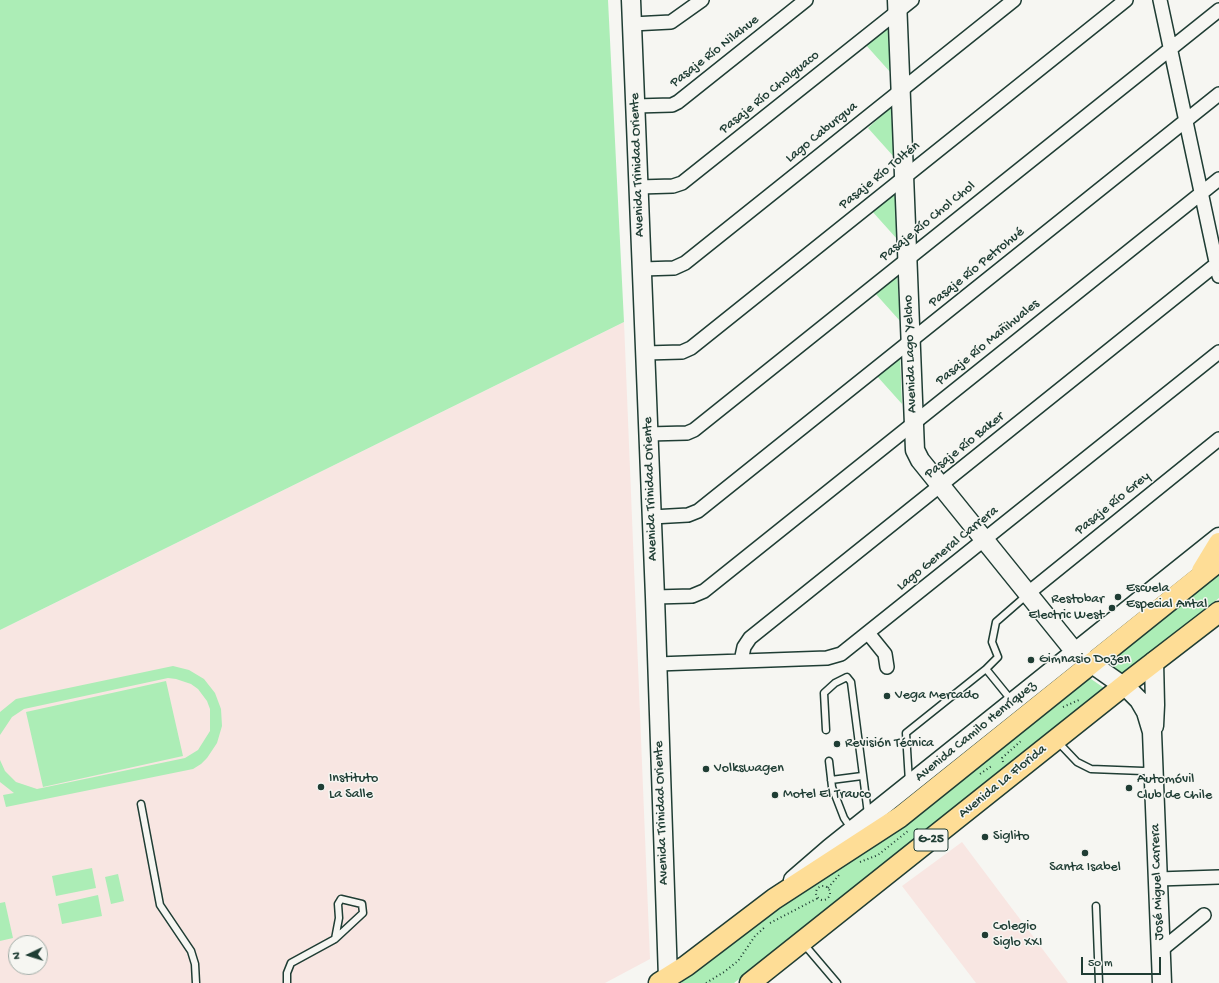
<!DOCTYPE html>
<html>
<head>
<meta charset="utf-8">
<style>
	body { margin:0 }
	#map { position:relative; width:1219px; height:983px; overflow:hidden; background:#f6f6f2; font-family:"Gochi Hand",sans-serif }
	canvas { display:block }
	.north { position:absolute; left:8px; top:935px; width:40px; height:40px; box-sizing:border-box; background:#f6f6f2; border:1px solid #a0aca6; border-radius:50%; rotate:266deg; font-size:11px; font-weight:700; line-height:16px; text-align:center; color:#1f3d34 }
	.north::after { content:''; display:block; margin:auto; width:14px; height:18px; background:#1f3d34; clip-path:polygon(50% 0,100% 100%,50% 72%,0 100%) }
	.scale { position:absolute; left:1081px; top:957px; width:80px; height:18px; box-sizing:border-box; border:2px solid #1f3d34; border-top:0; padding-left:5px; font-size:12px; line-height:14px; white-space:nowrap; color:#1f3d34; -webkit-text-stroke:3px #f6f6f2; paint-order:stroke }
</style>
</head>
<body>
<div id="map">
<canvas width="1219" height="983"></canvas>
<div class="north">N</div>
<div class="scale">50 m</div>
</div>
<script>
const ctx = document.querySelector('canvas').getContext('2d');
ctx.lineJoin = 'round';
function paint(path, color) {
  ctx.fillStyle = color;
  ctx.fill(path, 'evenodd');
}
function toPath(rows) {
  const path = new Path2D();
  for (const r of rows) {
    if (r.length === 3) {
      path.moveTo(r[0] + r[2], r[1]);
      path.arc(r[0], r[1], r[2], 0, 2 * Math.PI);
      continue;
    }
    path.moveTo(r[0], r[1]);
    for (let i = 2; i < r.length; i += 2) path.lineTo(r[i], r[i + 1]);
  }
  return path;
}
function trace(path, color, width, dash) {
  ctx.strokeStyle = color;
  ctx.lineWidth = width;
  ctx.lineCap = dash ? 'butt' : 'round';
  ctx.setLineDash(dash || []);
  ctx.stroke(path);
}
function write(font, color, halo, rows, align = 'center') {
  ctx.font = font + ' "Gochi Hand",sans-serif';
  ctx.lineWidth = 3;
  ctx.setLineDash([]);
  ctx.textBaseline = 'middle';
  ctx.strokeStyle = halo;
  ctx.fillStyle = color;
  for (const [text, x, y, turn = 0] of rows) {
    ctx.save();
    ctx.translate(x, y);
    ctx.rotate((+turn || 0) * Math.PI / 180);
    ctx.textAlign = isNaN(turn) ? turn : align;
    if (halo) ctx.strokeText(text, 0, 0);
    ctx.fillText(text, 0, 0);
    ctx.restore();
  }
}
paint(toPath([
	[624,322,650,959,605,983,0,983,0,630],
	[16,943,40,943,40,967,16,967],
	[962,842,1068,983,976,983,902,886]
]), '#f8e6e2');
paint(toPath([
	[0,0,608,0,624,322,0,630],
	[888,23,891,73,865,44],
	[891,107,894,157,868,128],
	[895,189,897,239,871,210],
	[897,271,900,321,874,292],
	[900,354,902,404,876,375],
	[1219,567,1219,598,1122,675,1103,660],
	[173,666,189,670,204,679,215,693,221,709,222,726,217,743,207,758,201,764,193,769,6,807,3,795,14,793,0,782,0,760,5,771,16,782,37,789,185,758,198,750,210,731,210,709,207,701,198,689,191,684,176,679,168,678,24,709,12,717,0,735,0,712,16,699],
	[1084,674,1104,688,822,916,734,983,682,983,681,981],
	[166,681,183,756,43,787,26,712],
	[92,868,96,888,56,896,52,876],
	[118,874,124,901,111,904,105,877],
	[98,895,102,916,62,924,58,904],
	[5,902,13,938,0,941,0,903]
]), '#acedb6');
const lane = toPath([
	[986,669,998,657,992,642,996,622,1027,595],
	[826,730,824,693,835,683,847,677,851,682,868,814],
	[1058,742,1077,762,1091,769,1143,771,1152,770],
	[829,761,832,787,844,818,851,828],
	[831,780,862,776],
	[909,782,906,733,986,669,1012,701],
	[141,804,160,905,191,951,195,964,196,983],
	[341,899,362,904,363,913,335,939,339,918,338,904,341,899],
	[1096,906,1099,983],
	[803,943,837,983],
	[287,983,287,973,291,963,335,939]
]);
const street = toPath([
	[1160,0,1219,276],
	[632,24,671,22,702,0],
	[635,106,672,105,678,102,806,0],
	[639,187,673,186,682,183,912,0],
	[642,269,674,268,685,263,1014,0],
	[645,353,682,352,691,348,1126,0],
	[648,434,687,433,694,430,1219,10],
	[652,517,688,515,698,511,1219,94],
	[1027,594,1219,439],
	[655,597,692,596,704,591,1219,179],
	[868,633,885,654,887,667],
	[741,661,744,647,750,638,1219,262],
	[657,664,827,658,841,654,1219,352],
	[1158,879,1219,877],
	[1161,950,1204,915]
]);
const secondary = toPath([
	[631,0,655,597,668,978,665,983],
	[897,0,915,450,920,460,1075,652,1129,690,1139,700,1146,712,1152,732,1162,983],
	[1154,726,1155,705,1154,661],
	[793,880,830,848,1219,537]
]);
const primary = toPath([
	[1202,571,1219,543],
	[659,983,686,966,774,899,900,817,1219,561],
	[750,983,1132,679,1219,612]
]);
trace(lane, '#1f3d34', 9);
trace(street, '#1f3d34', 16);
trace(secondary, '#1f3d34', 21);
trace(primary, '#1f3d34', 23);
trace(toPath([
	[1063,707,1079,700],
	[1003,762,1002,758,1021,741],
	[980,774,993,765],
	[860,862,878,855,908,831],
	[823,893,7],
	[828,888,839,875],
	[770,923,818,898],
	[706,983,724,972,738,961,755,936,765,927]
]), '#1f3d34', 2, [1, 3]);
trace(lane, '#f6f6f2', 6);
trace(street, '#f6f6f2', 13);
trace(secondary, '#f6f6f2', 18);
trace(primary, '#fedd96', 20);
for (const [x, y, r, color] of [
	[1118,597,4,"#1f3d34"],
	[1112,608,4,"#1f3d34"],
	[1031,660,4,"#1f3d34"],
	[887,696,4,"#1f3d34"],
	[837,744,4,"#1f3d34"],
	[706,769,4,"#1f3d34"],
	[321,787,4,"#1f3d34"],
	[1129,788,4,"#1f3d34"],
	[775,795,4,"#1f3d34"],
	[985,837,4,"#1f3d34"],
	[1085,853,4,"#1f3d34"],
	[985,935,4,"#1f3d34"]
]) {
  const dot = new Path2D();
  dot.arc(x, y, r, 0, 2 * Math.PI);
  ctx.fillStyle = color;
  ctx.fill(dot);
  trace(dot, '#f6f6f2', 1.5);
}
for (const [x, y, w] of [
	[931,840,34]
]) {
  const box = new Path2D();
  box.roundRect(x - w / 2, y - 11, w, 22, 3);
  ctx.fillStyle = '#f6f6f2';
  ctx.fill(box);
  trace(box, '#1f3d34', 1);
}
write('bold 13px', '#1f3d34', null, [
	["G-25",931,840]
]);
write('14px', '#1f3d34', '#f6f6f2', [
	["Pasaje Río Nilahue",715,52,-38],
	["Pasaje Río Cholguaco",770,93,-39],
	["Lago Caburgua",822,133,-39],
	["Avenida Trinidad Oriente",638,165,-92],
	["Pasaje Río Toltén",880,176,-39],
	["Pasaje Río Chol Chol",928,222,-39],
	["Pasaje Río Petrohué",977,268,-39],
	["Pasaje Río Mañihuales",988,343,-39],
	["Avenida Lago Yelcho",911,354,-92],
	["Pasaje Río Baker",965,446,-39],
	["Avenida Trinidad Oriente",651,489,-92],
	["Pasaje Río Grey",1113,504,-39],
	["Lago General Carrera",948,549,-39],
	["Avenida Camilo Henríquez",976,732,-39],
	["Avenida La Florida",1003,782,-39],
	["Avenida Trinidad Oriente",662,813,-92],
	["José Miguel Carrera",1158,882,-92]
]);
write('14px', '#1f3d34', '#f6f6f2', [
	["Escuela",1126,589],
	["Especial Antal",1126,605],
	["Restobar",1104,600,"right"],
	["Electric West",1104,616,"right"],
	["Gimnasio Dozen",1039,660],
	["Vega Mercado",895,696],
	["Revisión Técnica",845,744],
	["Volkswagen",714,769],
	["Instituto",329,779],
	["La Salle",329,795],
	["Automóvil",1137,780],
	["Club de Chile",1137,796],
	["Motel El Trauco",783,795],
	["Siglito",993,837],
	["Santa Isabel",1085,868,"center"],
	["Colegio",993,927],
	["Siglo XXI",993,943]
], 'left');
</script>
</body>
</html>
